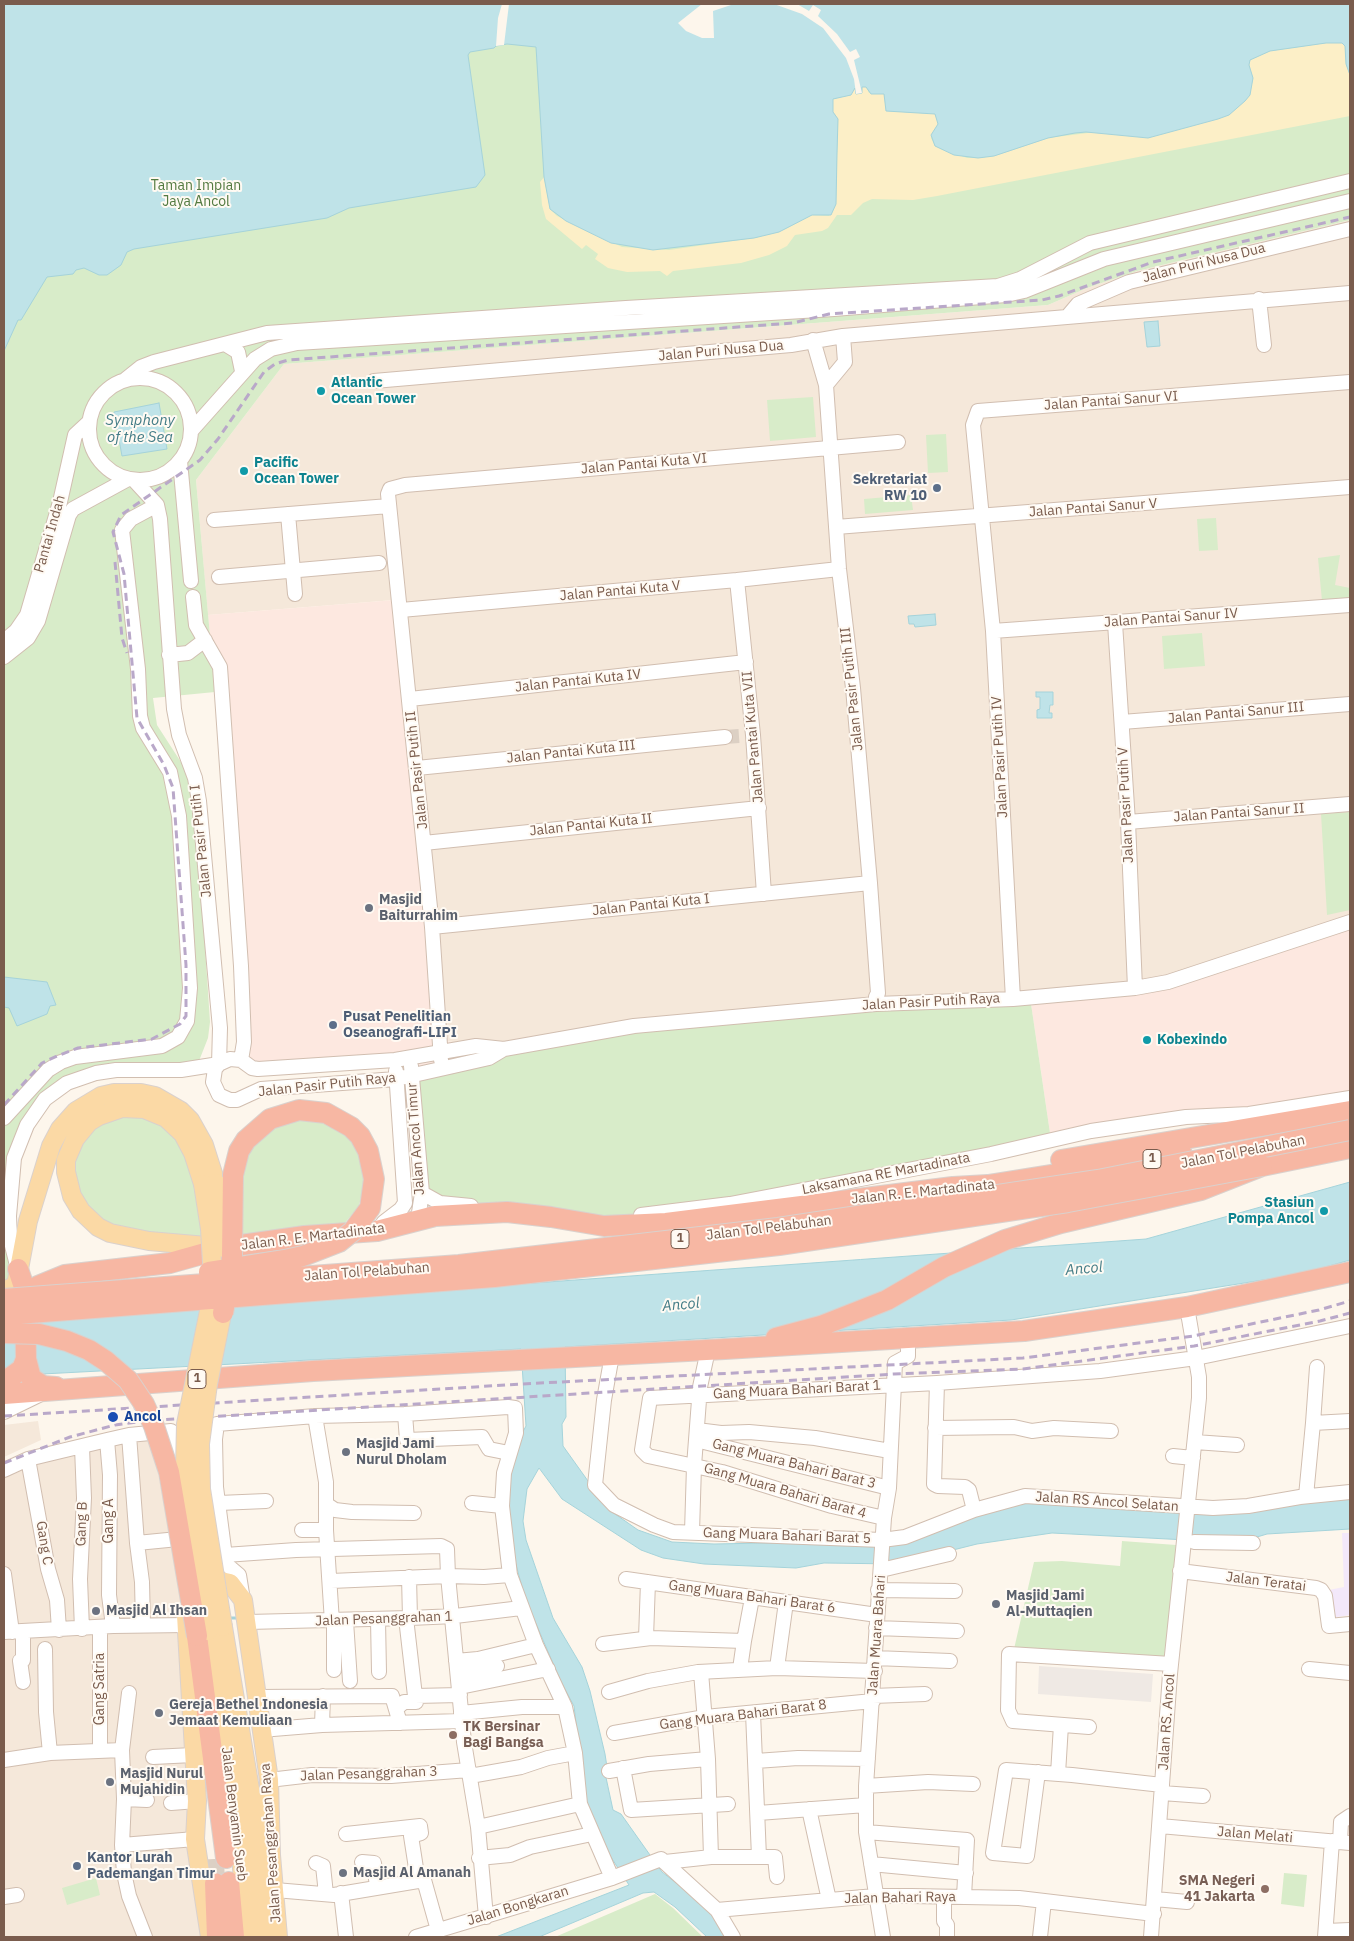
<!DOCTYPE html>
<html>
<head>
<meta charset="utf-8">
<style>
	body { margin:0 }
	#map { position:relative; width:1354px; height:1941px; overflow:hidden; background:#fdf6ec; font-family:"IBM Plex Sans",sans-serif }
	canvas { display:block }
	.frame { position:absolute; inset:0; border:5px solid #7a5c4d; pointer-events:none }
</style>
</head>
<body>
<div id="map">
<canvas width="1354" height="1941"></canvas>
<div class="frame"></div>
</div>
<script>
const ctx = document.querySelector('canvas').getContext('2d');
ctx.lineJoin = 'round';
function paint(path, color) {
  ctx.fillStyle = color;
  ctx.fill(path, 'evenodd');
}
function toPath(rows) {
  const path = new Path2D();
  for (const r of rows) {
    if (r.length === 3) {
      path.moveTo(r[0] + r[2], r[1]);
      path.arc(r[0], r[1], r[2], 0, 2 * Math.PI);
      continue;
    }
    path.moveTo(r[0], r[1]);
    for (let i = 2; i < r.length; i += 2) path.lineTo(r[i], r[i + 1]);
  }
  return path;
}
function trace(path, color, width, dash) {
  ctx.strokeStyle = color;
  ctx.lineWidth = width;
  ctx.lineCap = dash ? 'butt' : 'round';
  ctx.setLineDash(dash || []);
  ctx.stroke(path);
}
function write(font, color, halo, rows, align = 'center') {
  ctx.font = font + ' "IBM Plex Sans",sans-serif';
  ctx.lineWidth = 4;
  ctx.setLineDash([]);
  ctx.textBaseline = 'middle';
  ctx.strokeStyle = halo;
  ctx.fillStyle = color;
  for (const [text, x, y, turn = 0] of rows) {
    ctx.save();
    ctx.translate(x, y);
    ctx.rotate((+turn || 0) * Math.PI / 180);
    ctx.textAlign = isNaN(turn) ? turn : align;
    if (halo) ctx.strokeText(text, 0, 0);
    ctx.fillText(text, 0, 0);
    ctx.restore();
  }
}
paint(toPath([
	[1350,220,1350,922,1168,982,504,1049,445,1041,394,600,208,615,196,480,284,364,1048,305,1087,288,1137,271],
	[38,1421,41,1440,4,1457,4,1425],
	[149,1430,184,1598,195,1761,213,1937,4,1937,4,1472]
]), '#f5e8da');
paint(toPath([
	[395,600,445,1041,504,1049,422,1072,411,1058,248,1066,208,615],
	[1350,922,1350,1098,1051,1140,1030,997,1134,988]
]), '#fde8e0');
paint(toPath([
	[1039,1666,1153,1674,1151,1702,1038,1694]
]), '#efe9e4');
paint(toPath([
	[1342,1533,1350,1533,1350,1615,1330,1618,1329,1590,1344,1587]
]), '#f3e8fa');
paint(toPath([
	[4,4,1350,4,1350,220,1137,271,1087,288,1048,305,284,364,196,480,215,692,153,698,157,725,188,773,196,811,210,1022,208,1038,197,1066,96,1073,45,1099,12,1176,18,1269,4,1291],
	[813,397,816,437,770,441,767,400],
	[946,434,948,472,928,473,926,435],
	[911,495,913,510,865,514,864,499],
	[1216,518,1218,550,1199,551,1197,519],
	[1340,555,1335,585,1350,588,1350,599,1322,601,1318,558],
	[1202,633,1205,666,1164,669,1162,636],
	[1350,812,1350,910,1327,915,1321,814],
	[1030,997,1051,1140,752,1200,607,1218,452,1205,426,1196,411,1075,634,1026],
	[116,1114,150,1117,178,1138,193,1176,202,1238,124,1230,101,1221,84,1202,74,1178,74,1159,88,1132],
	[320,1118,352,1137,366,1174,359,1206,344,1224,239,1239,238,1206,245,1159,256,1139,286,1119],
	[1122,1541,1176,1545,1166,1661,1014,1649,1034,1562,1062,1561,1120,1566],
	[1284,1873,1307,1875,1304,1907,1281,1904],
	[96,1878,100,1895,67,1905,62,1888],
	[655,1894,673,1908,703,1937,555,1937]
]), '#d8ecc9');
paint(toPath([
	[1326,43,1342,43,1345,46,1346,65,1350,75,1350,116,937,196,913,200,872,199,863,203,851,215,837,215,828,228,822,231,795,235,787,246,769,255,741,263,673,271,667,276,660,271,627,272,608,268,595,259,598,254,586,245,582,249,546,219,542,205,540,182,544,177,550,209,557,216,622,247,669,250,754,238,779,232,812,215,829,216,836,204,838,119,833,112,833,99,851,95,855,87,856,94,862,93,862,87,866,87,869,93,884,94,887,111,935,114,938,124,931,138,935,146,967,158,978,158,994,156,1048,138,1096,132,1250,95,1253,78,1249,65,1250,60,1270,51]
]), '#fcefc7');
const water = toPath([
	[4,4,1350,4,1350,75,1346,64,1345,46,1342,43,1326,43,1270,51,1250,60,1249,65,1253,78,1250,95,1245,101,1229,115,1218,119,1148,138,1086,132,1075,133,1048,138,994,156,978,158,954,155,935,146,931,135,938,124,935,114,886,111,884,94,871,94,866,87,862,87,862,93,856,94,855,88,851,95,833,99,833,112,838,119,837,153,836,204,831,215,812,215,779,232,754,238,653,250,611,243,566,221,550,209,544,177,536,47,507,44,496,46,494,48,470,52,468,55,485,175,476,187,349,208,327,218,134,249,127,252,121,265,107,275,99,275,84,268,76,270,73,274,47,277,21,320,18,320,4,351,4,4],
	[1158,321,1160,346,1147,347,1144,322,1158,321],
	[159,403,167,449,122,456,114,412,159,403],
	[935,614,936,625,915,627,914,624,909,624,908,616,935,614],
	[1036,692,1053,692,1053,705,1050,705,1049,713,1052,713,1052,718,1037,718,1037,710,1040,709,1040,697,1036,697,1036,692],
	[4,977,47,982,56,1005,50,1006,47,1014,17,1026,9,1008,4,1007,4,977],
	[1350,1182,1350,1260,1301,1274,1011,1320,565,1347,566,1417,562,1424,563,1446,608,1509,638,1530,672,1542,714,1544,814,1542,947,1527,991,1511,1024,1503,1299,1502,1350,1496,1350,1529,1267,1534,1247,1540,1187,1540,1052,1533,977,1544,897,1564,824,1563,796,1568,704,1564,663,1558,641,1550,562,1499,539,1468,527,1489,523,1521,526,1540,553,1618,582,1667,590,1691,605,1754,607,1767,605,1773,613,1810,621,1814,662,1872,703,1904,718,1922,727,1937,707,1937,675,1907,654,1892,643,1893,539,1937,496,1937,629,1885,596,1834,586,1810,574,1706,561,1682,525,1598,507,1531,507,1481,519,1439,526,1426,521,1349,4,1376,4,1321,1146,1239,1350,1182]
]);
paint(water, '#bfe3e8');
trace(water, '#a5d3da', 1);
paint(toPath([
	[502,4,509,4,504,45,496,46,498,18],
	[702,4,734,4,713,11,714,38,702,38,686,31,678,23],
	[774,4,797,4,809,11,813,5,821,10,818,16,837,34,850,52,856,49,860,57,854,60,862,93,856,94,854,79,846,58,823,28,802,14]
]), '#fdf6ec');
trace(toPath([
	[227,1618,241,1618]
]), '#a5d3da', 3);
trace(toPath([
	[725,737,740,736]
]), '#dcd0c4', 14, [14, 7]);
trace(toPath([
	[214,1859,215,1883]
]), '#dcd0c4', 20, [20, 10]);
const minor = toPath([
	[1259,299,1264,345],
	[1067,317,1078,304,1129,282,1350,229],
	[813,340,826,385,839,569,853,688,870,883,878,993,876,997,876,1004],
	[225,344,238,352,242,371],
	[140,429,51],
	[126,379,141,367,154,362,267,333,626,308,998,286,1020,279,1090,243,1350,181],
	[374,381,791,345,843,336,1350,293],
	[826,385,845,362,843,336],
	[191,431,255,359,271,349,297,343,834,309,1006,295,1024,291,1104,259,1350,201],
	[180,461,191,581],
	[288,514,295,594],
	[214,520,389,506],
	[836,527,1350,487],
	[219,577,379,563],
	[737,580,753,735,764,894],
	[193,597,196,625,220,667,241,966,244,1042,241,1060],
	[401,610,737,580,839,569],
	[1115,623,1128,822,1135,988],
	[993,631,1350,605],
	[4,641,16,631,27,615,60,502,75,435,88,423],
	[169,655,188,653,205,640],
	[4,657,28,638,38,621,69,515,73,509,128,479],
	[410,699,746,662],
	[1122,722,1350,704],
	[417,768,725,737],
	[1128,822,1350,804],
	[424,843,759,808],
	[432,927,870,883],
	[1013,999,993,631,973,425,978,411,1350,382],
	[504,1049,489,1058,396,1079,261,1089,237,1100,230,1100,219,1095,213,1082,215,1069,219,1064,230,1059,241,1060,252,1068,258,1069,395,1060,476,1046,504,1049,634,1026,876,1004,1013,999,1135,988,1168,982,1350,922],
	[441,1060,432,927,388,494,390,489,405,485,898,442],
	[411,1066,422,1193,418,1219],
	[4,1118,48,1070,61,1062,75,1057,162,1046,178,1037,187,1021,190,988,179,816,170,772,143,728,140,716,138,669,122,530,131,519,157,505],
	[422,1193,440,1203,471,1206],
	[641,1215,730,1204,991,1154,1091,1131,1186,1117,1249,1114,1350,1098],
	[378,1230,384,1222,401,1209,405,1203,396,1071],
	[18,1269,10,1238,9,1216,14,1158,27,1125,45,1099,67,1083,96,1073,116,1070,181,1070,219,1064,220,1028,199,801,195,778,179,735,174,709,160,519,157,505,134,480],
	[612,1355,604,1400,595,1485,614,1505,654,1525,673,1532,882,1540,905,1537,974,1510,1025,1496,1213,1508,1248,1506,1300,1497,1350,1492],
	[937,1383,934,1484,938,1486,965,1487,969,1490,974,1510],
	[4,1412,39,1395],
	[405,1414,407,1440,482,1437,489,1449,509,1453],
	[315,1416,326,1482,326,1530,332,1622],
	[1313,1423,1317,1367],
	[935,1428,1014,1427,1032,1431,1054,1428,1111,1431],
	[697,1430,721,1433,749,1432,815,1438,890,1451],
	[129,1435,137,1543,142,1582,143,1625],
	[107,1440,110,1475,109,1595,113,1626],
	[696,1440,889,1488],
	[1195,1442,1237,1445],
	[82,1447,84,1498,80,1579,82,1629],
	[1173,1456,1193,1458],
	[28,1459,48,1569,57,1600,59,1630],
	[4,1470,28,1459,107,1440,129,1435,171,1431,177,1476],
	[1306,1496,1313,1423,1350,1421],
	[219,1503,266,1501],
	[472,1503,502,1506],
	[326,1504,335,1510,352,1512,414,1513],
	[884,1518,832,1506,722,1472,648,1456,642,1450,650,1398,937,1383,1100,1371,1196,1358,1350,1326],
	[302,1530,326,1530],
	[692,1532,694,1466,700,1387,708,1350],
	[1194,1542,1253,1543],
	[137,1543,178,1539],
	[225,1555,296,1550,441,1546,447,1549,448,1576,484,1577,510,1575],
	[881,1570,949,1554],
	[1180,1571,1316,1588,1321,1590,1325,1596,1329,1626,1350,1624],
	[4,1574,12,1632],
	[409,1577,410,1618],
	[626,1579,877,1615],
	[331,1581,448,1576,464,1742,478,1827,486,1917],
	[878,1590,955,1591],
	[243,1600,239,1575,226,1564,216,1487,215,1439,217,1424,315,1416,405,1414,508,1407,515,1408,516,1433,504,1473,502,1506,510,1575,536,1645,565,1707,575,1753,580,1804,612,1878],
	[406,1618,415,1696],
	[378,1620,379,1672],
	[346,1621,350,1681],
	[248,1622,410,1618,455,1616,521,1608],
	[334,1622,334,1670],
	[100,1627,100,1750],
	[876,1628,957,1631],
	[4,1632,113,1626,186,1625],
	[646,1638,648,1582],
	[744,1641,752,1598],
	[603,1644,651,1638,744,1641,740,1669],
	[45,1649,46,1712,50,1753],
	[875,1658,950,1661],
	[456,1661,478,1659,536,1645],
	[777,1668,786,1602],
	[1309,1669,1350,1673],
	[701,1672,708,1759,711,1857],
	[458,1674,476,1673,497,1666],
	[23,1682,20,1661,23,1660,23,1632],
	[460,1687,548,1669],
	[609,1692,648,1681,698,1672,777,1668,875,1671],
	[129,1693,122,1750,124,1799,122,1845,124,1873,129,1896,145,1937],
	[873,1696,925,1694],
	[257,1697,392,1696,400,1723],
	[397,1708,404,1702,416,1702,415,1696,460,1695],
	[461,1713,522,1707,565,1707],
	[753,1713,759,1857],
	[322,1725,323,1696],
	[1089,1727,1013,1721,1008,1710,1009,1654,1171,1664],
	[261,1730,322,1725,462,1721],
	[614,1733,705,1717,873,1701],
	[153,1757,193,1755],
	[4,1760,50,1753,122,1750],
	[756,1761,798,1758,868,1759],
	[623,1768,631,1810,728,1804],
	[609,1771,649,1764,708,1759],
	[1038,1772,1027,1856,993,1853,1006,1770,1072,1775,1162,1785],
	[1058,1774,1061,1725],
	[470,1776,521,1767,548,1758,575,1753],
	[269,1780,312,1775,391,1776,469,1770],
	[866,1786,928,1782,973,1784],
	[1162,1793,1203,1796],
	[124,1799,147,1800],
	[171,1803,197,1801],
	[809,1809,829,1900],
	[758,1813,866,1805],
	[1160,1826,1350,1843],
	[478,1827,580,1804],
	[866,1832,967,1840,964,1897],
	[346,1834,420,1826,421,1833,411,1836,418,1881],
	[1340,1842,1341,1822,1350,1816],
	[122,1845,195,1839],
	[479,1858,510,1855,530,1847,592,1834],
	[362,1862,374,1863,377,1887],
	[665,1862,711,1857,775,1857,777,1877],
	[316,1863,323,1866,326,1894],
	[871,1864,966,1873],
	[275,1890,334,1895,424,1880,438,1930],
	[341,1893,346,1937],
	[4,1897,17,1895],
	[944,1897,944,1921,947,1925,947,1937],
	[1155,1899,1187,1902],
	[717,1910,733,1937],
	[1326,1931,1350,1930],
	[416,1937,612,1878,661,1859,717,1910,875,1896,911,1896,1019,1898,1154,1914],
	[883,1937,866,1832,866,1786,884,1518,889,1488,895,1363,908,1356,908,1339],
	[1040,1937,1044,1901],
	[1151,1937,1170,1674,1199,1398,1199,1377,1187,1307],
	[1325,1937,1332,1841]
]);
const major = toPath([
	[203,1184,193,1153,183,1134,166,1118,144,1109,122,1108,99,1116,89,1122,75,1139,66,1160,66,1172,72,1196,81,1211,98,1227,110,1233,149,1241,218,1247],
	[4,1291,16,1285,28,1221,51,1146,60,1129,76,1111,101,1096,114,1093,141,1093,155,1096,181,1111,190,1120,204,1145,216,1183],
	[202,1583,216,1580,230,1583,243,1600,269,1780,271,1855,278,1937],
	[186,1615,197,1801,195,1839,210,1937],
	[223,1627,252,1801,260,1937],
	[208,1631,240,1840,247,1937]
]);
const highway = toPath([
	[1061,1160,1350,1111],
	[18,1269,25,1290,26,1359,31,1378,43,1386,56,1387],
	[26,1298,38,1286,65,1275,170,1263,227,1247,305,1236,377,1231,435,1216,507,1212,551,1217,604,1226,666,1223,953,1187,988,1185,1182,1154],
	[776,1338,821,1326,887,1300,944,1267,1005,1240,1061,1223,1201,1190,1262,1166,1350,1148],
	[4,1382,22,1369,26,1359],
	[4,1394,313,1371,725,1349,1024,1331,1187,1307,1350,1272],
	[197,1636,226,1858],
	[229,1882,234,1937],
	[215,1883,217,1937]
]);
trace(minor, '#d1beb0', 16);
trace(major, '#dad1cd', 20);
trace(highway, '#dad1cd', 22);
trace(minor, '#fff', 14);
trace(major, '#fbd9a5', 18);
trace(highway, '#f7b7a3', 20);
trace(toPath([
	[115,562,122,638,127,653],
	[4,1105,42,1063,57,1056,78,1048,152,1039,180,1024,186,1016,186,965,173,788,164,765,137,718,124,574,113,532,121,515,200,460,218,439,264,372,275,364,288,360,793,323,829,314,1042,300,1059,296,1153,262,1350,217],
	[4,1416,522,1384,1023,1358,1193,1336,1319,1310,1350,1301],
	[4,1463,70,1437,115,1425,144,1421,894,1374,1023,1369,1194,1346,1320,1321,1350,1313]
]), '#b9a8c9', 3, [8, 5]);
const majorBridge = toPath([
	[216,1183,226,1249],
	[203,1184,210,1229,213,1279,212,1296,186,1424,185,1469,189,1512,208,1631],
	[223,1627,201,1489,200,1444,208,1384,225,1299]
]);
const highwayBridge = toPath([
	[209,1272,285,1260,303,1256,339,1242,353,1231,370,1208,374,1179,368,1151,360,1136,351,1127,326,1113,299,1110,270,1119,246,1140,239,1151,233,1175,232,1256,230,1275,223,1313],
	[4,1299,459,1265,778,1228,1098,1180,1350,1130],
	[4,1315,494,1277,779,1245,1068,1202,1262,1166],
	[4,1333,39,1334,67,1341,89,1350,106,1361,128,1380,144,1404,154,1426,169,1472,197,1636]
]);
trace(majorBridge, '#dad1cd', 20, []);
trace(highwayBridge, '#dad1cd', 22, []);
trace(majorBridge, '#fbd9a5', 18);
trace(highwayBridge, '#f7b7a3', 20);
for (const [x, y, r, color] of [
	[321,391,5,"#0f9aa8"],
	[244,471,5,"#0f9aa8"],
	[937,488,5,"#5c6f8a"],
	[369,908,5,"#6b7280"],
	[333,1025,5,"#5c6f8a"],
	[1147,1040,5,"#0f9aa8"],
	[1324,1211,5,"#0f9aa8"],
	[113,1417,6,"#1a4fb4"],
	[346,1452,5,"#6b7280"],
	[996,1604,5,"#6b7280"],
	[96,1611,5,"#6b7280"],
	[159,1713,5,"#6b7280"],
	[453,1735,5,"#8d6e63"],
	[110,1782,5,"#6b7280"],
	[77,1866,5,"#5c6f8a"],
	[343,1873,5,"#6b7280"],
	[1265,1889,5,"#8d6e63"]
]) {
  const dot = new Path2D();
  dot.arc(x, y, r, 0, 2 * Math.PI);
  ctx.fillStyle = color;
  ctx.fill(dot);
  trace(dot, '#fffaf3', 2);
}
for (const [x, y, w] of [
	[1152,1159,18],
	[680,1239,18],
	[197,1379,18]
]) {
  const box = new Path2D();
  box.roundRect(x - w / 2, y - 9.5, w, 19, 4);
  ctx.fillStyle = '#fffaf3';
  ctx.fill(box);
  trace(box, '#7a5c4d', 1);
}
write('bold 12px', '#7a5c4d', null, [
	["1",1152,1159],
	["1",680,1239],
	["1",197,1379]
]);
write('14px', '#537a41', '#fffaf3', [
	["Taman Impian",196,186],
	["Jaya Ancol",196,202]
]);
write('14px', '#7a5c4d', '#fffaf3', [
	["Jalan Puri Nusa Dua",1204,263,-14],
	["Jalan Puri Nusa Dua",721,351,-5],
	["Jalan Pantai Sanur VI",1111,401,-4],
	["Jalan Pantai Kuta VI",644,464,-5],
	["Jalan Pantai Sanur V",1093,508,-4],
	["Pantai Indah",50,534,-74],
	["Jalan Pantai Kuta V",620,591,-5],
	["Jalan Pantai Sanur IV",1171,618,-4],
	["Jalan Pantai Kuta IV",578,681,-6],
	["Jalan Pasir Putih III",852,689,-96],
	["Jalan Pantai Sanur III",1236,713,-5],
	["Jalan Pantai Kuta VII",753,737,-95],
	["Jalan Pantai Kuta III",571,752,-6],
	["Jalan Pasir Putih IV",1000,757,-93],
	["Jalan Pasir Putih II",417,770,-96],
	["Jalan Pasir Putih V",1126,805,-93],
	["Jalan Pantai Sanur II",1239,813,-4],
	["Jalan Pantai Kuta II",591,825,-6],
	["Jalan Pasir Putih I",201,841,-96],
	["Jalan Pantai Kuta I",651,905,-6],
	["Jalan Pasir Putih Raya",931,1002,-3],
	["Jalan Pasir Putih Raya",327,1085,-6],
	["Jalan Ancol Timur",416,1139,-94],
	["Jalan Tol Pelabuhan",1243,1152,-11],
	["Laksamana RE Martadinata",886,1174,-11],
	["Jalan R. E. Martadinata",923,1192,-6],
	["Jalan Tol Pelabuhan",769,1228,-7],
	["Jalan R. E. Martadinata",313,1237,-7],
	["Jalan Tol Pelabuhan",367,1272,-4],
	["Gang Muara Bahari Barat 1",797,1390,-3],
	["Gang Muara Bahari Barat 3",794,1464,14],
	["Gang Muara Bahari Barat 4",785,1491,16],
	["Jalan RS Ancol Selatan",1107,1502,4],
	["Gang A",109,1521,-90],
	["Gang B",82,1524,-88],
	["Gang Muara Bahari Barat 5",787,1536,2],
	["Gang C",44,1543,81],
	["Jalan Teratai",1266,1582,7],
	["Gang Muara Bahari Barat 6",752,1597,8],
	["Jalan Pesanggrahan 1",384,1619,-2],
	["Jalan Muara Bahari",877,1635,-86],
	["Gang Satria",100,1689,-90],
	["Gang Muara Bahari Barat 8",743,1715,-7],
	["Jalan RS. Ancol",1167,1722,-86],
	["Jalan Pesanggrahan 3",369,1774,-2],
	["Jalan Benyamin Sueb",234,1814,83],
	["Jalan Melati",1255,1835,5],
	["Jalan Pesanggrahan Raya",271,1843,-94],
	["Jalan Bahari Raya",900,1898,-1],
	["Jalan Bongkaran",518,1906,-17]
]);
write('bold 14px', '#0d838f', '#fffaf3', [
	["Atlantic",331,383],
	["Ocean Tower",331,399],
	["Pacific",254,463],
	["Ocean Tower",254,479],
	["Kobexindo",1157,1040],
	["Stasiun",1314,1203,"right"],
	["Pompa Ancol",1314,1219,"right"]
], 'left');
write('bold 14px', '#4e5e75', '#fffaf3', [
	["Sekretariat",927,480,"right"],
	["RW 10",927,496,"right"],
	["Pusat Penelitian",343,1017],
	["Oseanografi-LIPI",343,1033],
	["Kantor Lurah",87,1858],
	["Pademangan Timur",87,1874]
], 'left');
write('bold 14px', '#5b616d', '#fffaf3', [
	["Masjid",379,900],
	["Baiturrahim",379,916],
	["Masjid Jami",356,1444],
	["Nurul Dholam",356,1460],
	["Masjid Jami",1006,1596],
	["Al-Muttaqien",1006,1612],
	["Masjid Al Ihsan",106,1611],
	["Gereja Bethel Indonesia",169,1705],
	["Jemaat Kemuliaan",169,1721],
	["Masjid Nurul",120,1774],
	["Mujahidin",120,1790],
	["Masjid Al Amanah",353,1873]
], 'left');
write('bold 14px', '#164399', '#fffaf3', [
	["Ancol",124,1417]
], 'left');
write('bold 14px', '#785e54', '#fffaf3', [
	["TK Bersinar",463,1727],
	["Bagi Bangsa",463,1743],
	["SMA Negeri",1255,1881,"right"],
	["41 Jakarta",1255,1897,"right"]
], 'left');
write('italic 15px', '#437c86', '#fffaf3', [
	["Symphony",140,421],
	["of the Sea",140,438],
	["Ancol",1084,1269,-5],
	["Ancol",681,1305,-5]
]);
</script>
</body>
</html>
